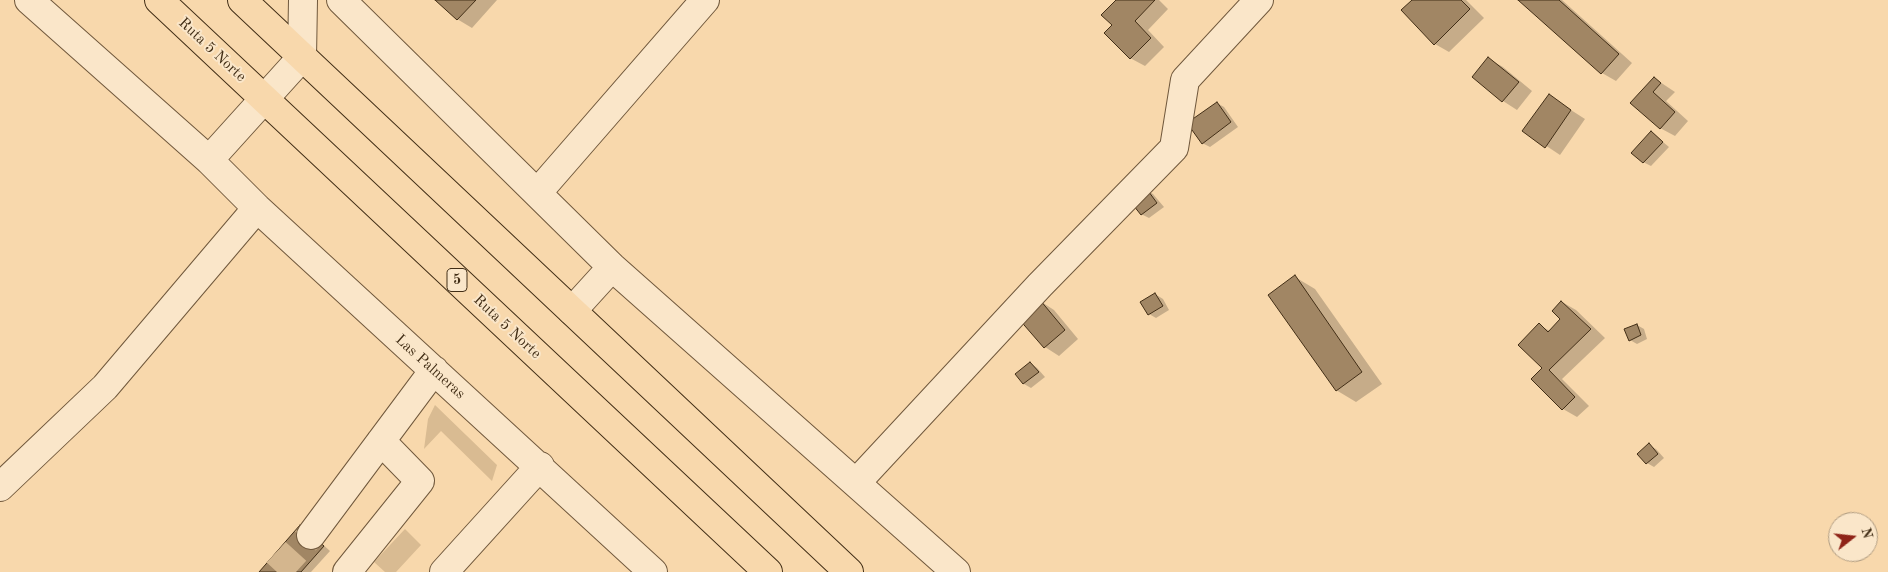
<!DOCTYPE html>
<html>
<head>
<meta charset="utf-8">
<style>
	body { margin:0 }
	#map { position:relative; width:1888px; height:572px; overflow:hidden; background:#f8d8ac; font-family:"Old Standard TT",serif }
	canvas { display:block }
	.north { position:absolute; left:1828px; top:512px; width:50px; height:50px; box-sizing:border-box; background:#fae6c9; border:1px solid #b09c81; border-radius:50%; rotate:74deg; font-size:14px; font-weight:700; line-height:20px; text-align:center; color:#422e16 }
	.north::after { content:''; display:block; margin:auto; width:18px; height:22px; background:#8f2418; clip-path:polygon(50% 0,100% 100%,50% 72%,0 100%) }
</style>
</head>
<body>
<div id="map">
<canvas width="1888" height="572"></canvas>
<div class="north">N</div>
</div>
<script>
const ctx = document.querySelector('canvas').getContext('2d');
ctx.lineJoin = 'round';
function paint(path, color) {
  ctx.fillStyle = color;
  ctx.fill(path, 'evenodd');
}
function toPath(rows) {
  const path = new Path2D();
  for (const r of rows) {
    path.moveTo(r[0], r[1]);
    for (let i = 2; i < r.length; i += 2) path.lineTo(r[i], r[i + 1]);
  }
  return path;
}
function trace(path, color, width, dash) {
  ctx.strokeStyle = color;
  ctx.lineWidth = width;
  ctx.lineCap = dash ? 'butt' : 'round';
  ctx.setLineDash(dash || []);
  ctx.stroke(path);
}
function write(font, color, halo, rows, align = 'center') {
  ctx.font = font + ' "Old Standard TT",serif';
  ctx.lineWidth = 4;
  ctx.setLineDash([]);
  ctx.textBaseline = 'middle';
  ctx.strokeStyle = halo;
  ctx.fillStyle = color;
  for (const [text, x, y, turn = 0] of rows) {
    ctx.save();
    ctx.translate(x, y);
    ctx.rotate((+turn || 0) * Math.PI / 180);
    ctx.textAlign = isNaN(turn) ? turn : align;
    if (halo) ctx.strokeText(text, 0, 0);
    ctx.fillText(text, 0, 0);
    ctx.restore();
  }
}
paint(toPath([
	[435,405,497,465,492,481,441,431,424,449,428,419],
	[405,529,421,545,396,572,385,572,374,562]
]), '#d9bb92');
paint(toPath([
	[437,0,497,0,472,28,457,19],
	[1117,0,1159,0,1168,9,1148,30,1164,47,1145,66,1130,58,1114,25],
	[1414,0,1466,0,1484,18,1449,52,1435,44],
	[1520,0,1562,0,1632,63,1616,81,1602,73],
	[1489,59,1503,67,1532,91,1517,110,1503,101,1474,77],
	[1654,78,1675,92,1666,101,1688,121,1675,136,1660,128,1632,103],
	[1549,96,1585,119,1560,155,1524,131],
	[1217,103,1224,107,1238,127,1210,147,1202,143],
	[1651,132,1669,147,1651,166,1643,162],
	[1146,190,1153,194,1164,207,1149,218,1141,214],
	[1295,277,1315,289,1382,384,1356,402,1336,390],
	[1155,294,1163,299,1169,310,1156,318,1149,314],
	[1040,301,1054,310,1078,339,1059,356,1045,347],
	[1562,302,1576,310,1605,338,1562,379,1589,406,1577,417,1563,409,1544,368,1539,325,1550,331,1562,319],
	[1637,325,1644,329,1647,339,1637,344,1630,340],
	[1030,363,1037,368,1045,377,1031,388,1024,384,1017,374],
	[1649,445,1656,449,1664,458,1654,467,1647,463],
	[308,531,330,551,311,572,260,572]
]), '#0003');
const building = toPath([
	[435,0,476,0,457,20,435,0],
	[1116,0,1155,0,1135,21,1151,38,1130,59,1104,33,1112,25,1101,15,1116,0],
	[1412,0,1461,0,1470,9,1434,45,1401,10,1412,0],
	[1518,0,1559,0,1619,54,1601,74,1518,0],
	[1488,57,1519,82,1502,102,1472,77,1488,57],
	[1654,77,1661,83,1653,92,1675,112,1660,129,1630,103,1654,77],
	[1549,94,1571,110,1545,148,1522,131,1549,94],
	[1217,102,1231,122,1202,144,1187,123,1217,102],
	[1651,131,1663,142,1643,163,1631,153,1651,131],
	[1146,188,1157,203,1141,215,1130,201,1146,188],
	[1295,275,1362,372,1336,391,1268,295,1295,275],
	[1155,293,1163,306,1148,315,1140,302,1155,293],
	[1040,300,1065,330,1044,348,1018,318,1040,300],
	[1561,301,1591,329,1549,370,1575,397,1562,410,1531,379,1542,368,1518,345,1539,323,1548,332,1560,319,1552,311,1561,301],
	[1637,324,1641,335,1629,341,1624,329,1637,324],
	[1030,362,1039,372,1023,384,1015,374,1030,362],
	[1649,443,1658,454,1646,464,1637,454,1649,443],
	[300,525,324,546,301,572,259,572,300,525]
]);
paint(building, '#a18664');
trace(building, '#422e16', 1);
trace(toPath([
	[277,572,311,535]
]), '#d4b68e', 28, [28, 14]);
const minor = toPath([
	[29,0,209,160,257,208,653,572],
	[341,0,612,267,956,572],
	[209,160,302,57,303,0],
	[538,192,705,0],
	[572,311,612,267],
	[856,483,1040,285,1174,148,1185,80,1259,0],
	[0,487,105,387,257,208],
	[311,535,434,370],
	[347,572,420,481,381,441],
	[444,572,540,466]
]);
const highway = toPath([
	[159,0,768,572],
	[242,0,849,572]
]);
trace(minor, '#70583c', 30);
trace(highway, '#422e16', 30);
trace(minor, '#fae6c9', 28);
trace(highway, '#f8d8ac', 28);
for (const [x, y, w] of [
	[457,280,20]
]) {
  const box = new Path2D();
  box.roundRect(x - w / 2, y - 11.5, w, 23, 4);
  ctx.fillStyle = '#fae6c9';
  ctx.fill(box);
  trace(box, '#422e16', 1);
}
write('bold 14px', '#422e16', null, [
	["5",457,280]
]);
write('15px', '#422e16', '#fae6c9', [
	["Ruta 5 Norte",212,50,43],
	["Ruta 5 Norte",507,327,43],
	["Las Palmeras",430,367,42]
]);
</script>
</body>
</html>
